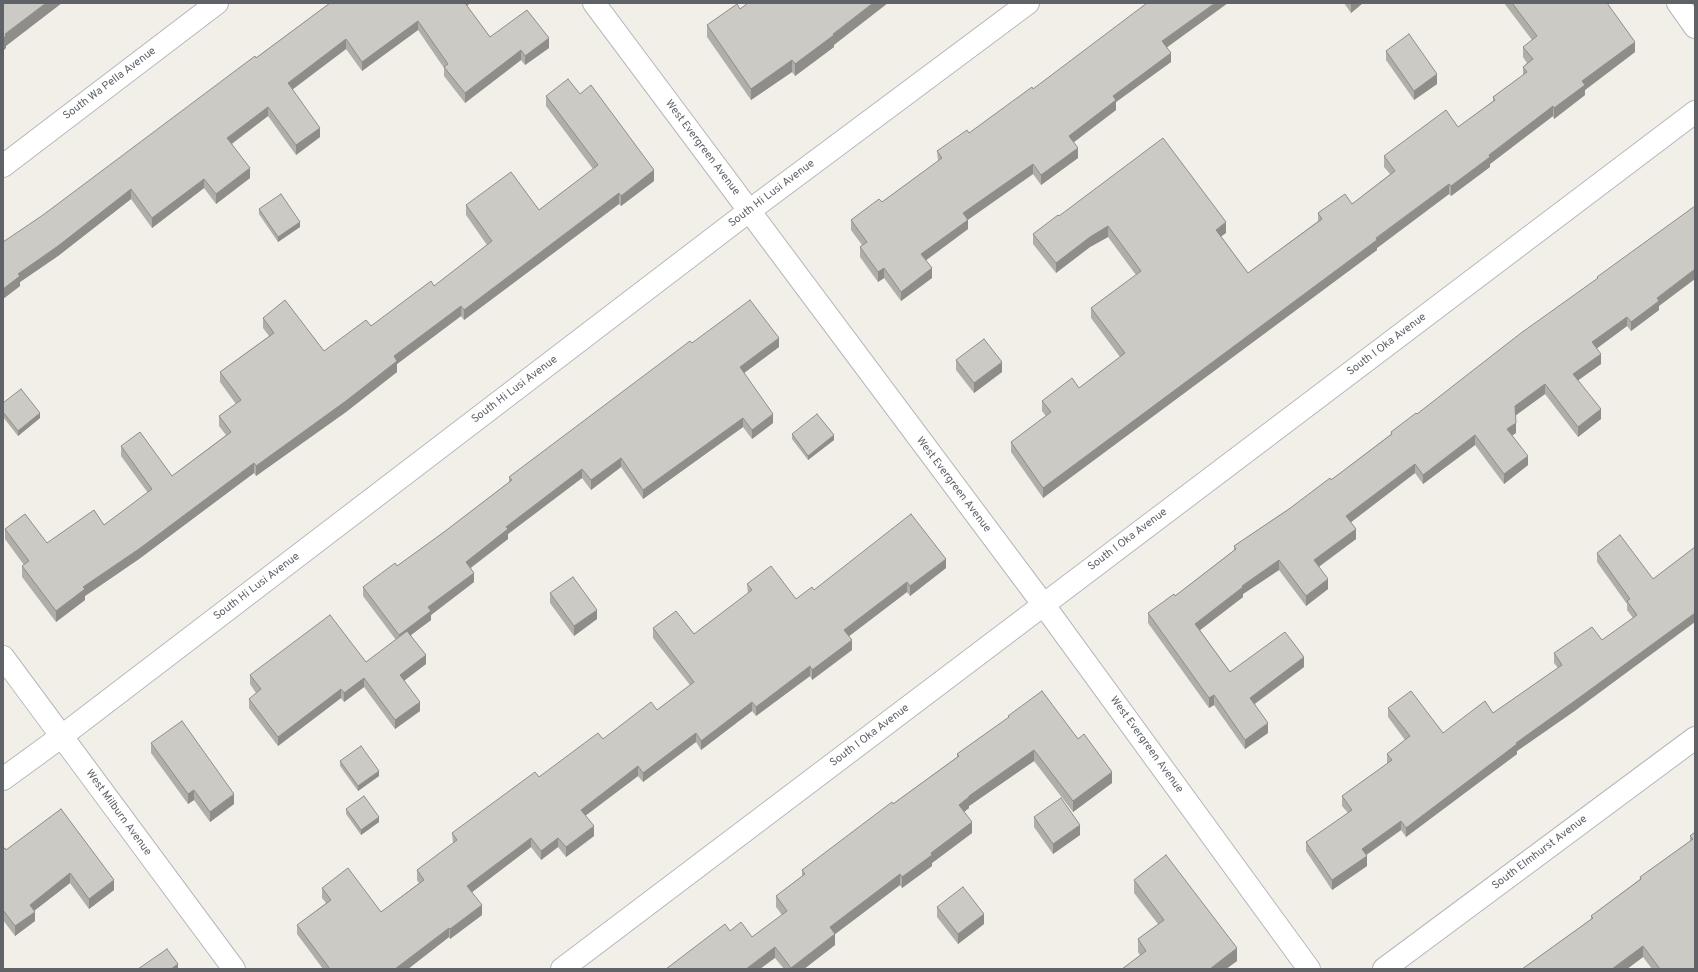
<!DOCTYPE html>
<html>
<head>
<meta charset="utf-8">
<style>
	body { margin:0 }
	#map { position:relative; width:1698px; height:972px; overflow:hidden; background:#f1efe8; font-family:Overpass,sans-serif }
	canvas { display:block }
	.frame { position:absolute; inset:0; border:4px solid #5f6368; pointer-events:none }
</style>
</head>
<body>
<div id="map">
<canvas width="1698" height="972"></canvas>
<div class="frame"></div>
</div>
<script>
const ctx = document.querySelector('canvas').getContext('2d');
ctx.lineJoin = 'round';
function toPath(rows) {
  const path = new Path2D();
  for (const r of rows) {
    path.moveTo(r[0], r[1]);
    for (let i = 2; i < r.length; i += 2) path.lineTo(r[i], r[i + 1]);
  }
  return path;
}
function trace(path, color, width, dash) {
  ctx.strokeStyle = color;
  ctx.lineWidth = width;
  ctx.lineCap = dash ? 'butt' : 'round';
  ctx.setLineDash(dash || []);
  ctx.stroke(path);
}
function paint(path, color) {
  ctx.fillStyle = color;
  ctx.fill(path, 'evenodd');
}
function write(font, color, halo, rows, align = 'center') {
  ctx.font = font + ' Overpass,sans-serif';
  ctx.lineWidth = 4;
  ctx.setLineDash([]);
  ctx.textBaseline = 'middle';
  ctx.strokeStyle = halo;
  ctx.fillStyle = color;
  for (const [text, x, y, turn = 0] of rows) {
    ctx.save();
    ctx.translate(x, y);
    ctx.rotate((+turn || 0) * Math.PI / 180);
    ctx.textAlign = isNaN(turn) ? turn : align;
    if (halo) ctx.strokeText(text, 0, 0);
    ctx.fillText(text, 0, 0);
    ctx.restore();
  }
}
const minor = toPath([
	[594,3,1043,604,1309,969],
	[1678,3,1695,27],
	[3,166,217,3],
	[3,657,234,969],
	[3,779,62,736,749,211,1028,3],
	[562,969,1695,112],
	[1384,969,1695,738]
]);
trace(minor, '#b5b8bc', 24);
trace(minor, '#fff', 22);
paint(toPath([
	[330,3,470,3,467,6,490,37,549,48,525,65,521,60,465,103,444,76,444,68,418,30,362,71,346,49,292,89,320,137,296,155,268,116,232,144,250,178,216,204,204,188,152,228,131,199,58,256,20,282,20,286,3,299,43,215],
	[1344,3,1363,3,1351,13],
	[1504,3,1607,3,1635,52,1585,90,1585,95,1554,119,1553,116,1490,164,1490,167,1451,196,1449,194,1377,248,1377,250,1043,498,1011,452,1011,442,1046,416,1042,411,1042,401,1079,388,1120,357,1091,318,1091,308,1136,275,1108,237,1090,247,1056,273,1033,244,1033,234,1059,216,1226,233,1221,236,1248,273,1318,221,1318,213,1352,204,1390,174,1384,167,1384,156,1458,127,1493,101,1493,97,1523,75,1523,67,1527,63,1523,57,1523,47,1532,40],
	[740,9,834,45,834,47,795,76,792,72,751,100,707,37,707,25],
	[1167,48,1171,62,1116,102,1116,110,1073,142,1078,158,1041,185,1033,174,968,220,968,229,926,260,932,278,901,301,884,278,878,282,860,257,860,247,862,245,851,230,851,220,882,202,938,161,937,151,969,133,1033,89],
	[1386,51,1437,84,1414,100,1386,60],
	[580,94,654,181,621,206,619,204,464,320,461,316,397,364,397,372,346,412,256,476,254,473,139,559,85,596,85,600,56,622,22,577,22,566,24,565,5,539,5,529,47,543,104,525,148,493,121,456,121,446,172,476,226,435,219,426,219,416,236,404,220,382,220,372,269,336,263,328,263,318,324,351,371,326,434,286,487,245,466,215,466,205,539,210,593,169,546,106,546,96],
	[259,209,300,227,278,242,259,214],
	[1597,277,1659,306,1659,310,1631,331,1627,326,1597,348,1601,364,1578,380,1601,419,1578,437,1545,394,1515,415,1516,433,1512,435,1528,465,1504,484,1475,445,1423,484,1415,473,1351,522,1356,539,1319,567,1328,589,1306,606,1279,570,1243,594,1243,597,1200,630,1230,672,1304,667,1255,704,1268,733,1245,749,1214,705,1209,708,1148,623,1148,613,1175,596,1234,550,1234,546,1331,480,1391,434,1391,432,1417,414,1597,279],
	[692,343,779,347,744,373,773,423,752,439,743,427,643,499,621,467,591,490,582,478,508,534,508,539,471,568,474,582,431,615,431,620,411,635,426,664,404,680,420,711,395,729,364,687,344,702,341,698,278,746,249,708,249,699,256,693,250,684,250,675,366,662,396,640,363,596,363,587,397,566,444,532,509,482,509,477],
	[956,360,1002,372,974,393,956,370],
	[3,403,40,418,18,436,3,417],
	[792,434,834,440,808,460,792,439],
	[1695,547,1576,710,1517,751,1517,754,1406,837,1401,830,1366,855,1367,866,1332,890,1306,851,1306,842,1348,813,1342,806,1342,796,1387,764,1387,754,1405,740,1388,717,1388,708,1443,733,1493,713,1558,668,1554,663,1554,653,1602,640,1633,618,1627,610,1627,604,1597,562,1597,553,1653,579],
	[946,568,910,596,907,592,849,636,852,650,812,680,810,676,756,716,752,711,701,750,696,742,643,782,638,776,585,816,594,836,566,857,558,847,541,860,531,847,472,892,482,915,450,939,449,937,408,969,323,969,297,934,297,925,326,903,322,898,322,888,381,912,419,883,417,880,417,870,453,843,452,833,539,777,603,739,657,710,690,685,653,638,653,628,694,634,748,594,747,584,796,599,814,590],
	[550,593,597,619,574,636,550,603],
	[1008,716,1078,739,1112,783,1073,812,1034,761,969,806,969,808,964,812,972,833,932,863,932,866,902,888,900,885,835,934,835,945,804,969,784,969,775,958,730,931,752,937,782,915,776,907,776,896,802,876,802,870,957,757,957,754,1008,718],
	[151,743,234,804,210,822,194,800,188,804,151,753],
	[340,761,379,776,358,791,340,766],
	[61,809,114,890,89,909,70,883,34,911,35,921,15,936,3,920,3,849,6,850],
	[346,809,379,822,361,835,346,814],
	[1034,817,1080,835,1053,854,1034,827],
	[1695,832,1695,969,1652,969,1643,957,1627,969,1522,969,1591,919,1591,916,1640,879,1640,877,1690,841,1690,836],
	[1134,880,1237,961,1226,969,1122,969,1140,955,1138,952,1138,939,1158,924,1134,893],
	[937,907,984,924,958,944,937,917]
]), '#afaea9');
paint(toPath([
	[46,3,62,3,6,46,6,48,3,51,3,38,5,34],
	[462,3,470,3,462,9],
	[873,3,888,3,834,45,834,47,795,76,795,64,833,34],
	[1215,3,1228,3,1162,51,1162,41],
	[1351,3,1363,3,1351,13],
	[418,21,418,30,362,71,362,62],
	[549,38,549,48,525,65,525,56],
	[346,39,346,49,288,93,288,83],
	[1635,42,1635,52,1585,90,1585,95,1554,119,1554,108,1582,81],
	[521,50,521,60,465,103,465,93],
	[1171,53,1171,62,1116,102,1116,110,1069,146,1069,136,1113,96],
	[792,60,792,72,751,100,751,89],
	[1437,74,1437,84,1414,100,1414,91],
	[1553,106,1553,116,1490,164,1490,167,1451,196,1451,186,1489,155],
	[268,107,268,116,227,147,227,138],
	[320,128,320,137,296,155,296,145],
	[1078,148,1078,158,1041,185,1041,175],
	[1033,164,1033,174,963,223,963,213],
	[250,168,250,178,216,204,216,194],
	[654,170,654,181,621,206,621,196],
	[204,179,204,188,152,228,152,218],
	[1449,184,1449,194,1377,248,1377,250,1043,498,1043,488],
	[131,189,131,199,58,256,20,282,20,286,3,299,3,289,18,274],
	[619,193,619,204,464,320,464,310],
	[968,220,968,229,921,264,921,254],
	[300,222,300,227,278,242,278,237],
	[1226,222,1226,233,1216,240,1216,230],
	[1108,226,1108,237,1090,247,1056,273,1056,263,1090,237],
	[884,268,884,278,878,282,878,272],
	[932,268,932,278,901,301,901,292],
	[1695,269,1695,279,1659,306,1659,310,1631,331,1631,322,1657,298],
	[461,306,461,316,397,364,397,372,346,412,256,476,256,466,394,356],
	[1627,317,1627,326,1592,352,1592,342],
	[779,338,779,347,740,376,740,367],
	[1601,354,1601,364,1573,384,1573,374],
	[1002,362,1002,372,974,393,974,383],
	[1545,384,1545,394,1515,416,1515,406],
	[1601,409,1601,419,1578,437,1578,427],
	[40,413,40,418,18,436,18,431],
	[773,414,773,423,752,439,752,430],
	[743,418,743,427,643,499,643,490],
	[1516,423,1516,433,1507,439,1507,429],
	[834,435,834,440,808,460,808,456],
	[1475,435,1475,445,1423,484,1423,475],
	[1528,456,1528,465,1504,484,1504,474],
	[621,458,621,467,591,490,591,480],
	[254,463,254,473,139,559,85,596,85,600,56,622,56,611,83,587],
	[1415,464,1415,473,1346,526,1346,516],
	[582,469,582,478,508,534,508,539,466,571,466,562,506,527],
	[1356,529,1356,539,1314,570,1314,560],
	[946,559,946,568,910,596,910,586],
	[1279,560,1279,570,1243,594,1243,597,1195,634,1195,624,1242,586],
	[474,573,474,582,431,615,431,620,399,644,399,635,428,607],
	[1328,579,1328,589,1306,606,1306,596],
	[907,582,907,592,844,640,844,630],
	[597,610,597,619,574,636,574,626],
	[1695,613,1695,622,1576,710,1517,751,1517,754,1406,837,1406,828,1516,743],
	[852,640,852,650,812,680,812,670],
	[426,655,426,664,400,684,400,675],
	[1304,657,1304,667,1250,707,1250,698],
	[810,666,810,676,756,716,756,707],
	[364,678,364,687,344,702,344,693],
	[341,689,341,698,278,746,278,737],
	[1214,695,1214,705,1209,708,1209,698],
	[420,702,420,711,395,729,395,720],
	[752,702,752,711,701,750,701,741],
	[1268,723,1268,733,1245,749,1245,740],
	[696,733,696,742,643,782,643,773],
	[1034,750,1034,761,969,806,969,808,959,816,959,805,969,796],
	[638,766,638,776,581,819,581,810],
	[379,771,379,776,358,791,358,786],
	[1112,772,1112,783,1073,812,1073,801],
	[194,790,194,800,188,804,188,794],
	[234,794,234,804,210,822,210,812],
	[379,817,379,822,361,835,361,830],
	[1401,821,1401,830,1362,858,1362,849],
	[972,822,972,833,932,863,932,866,902,888,902,877,931,853],
	[1080,825,1080,835,1053,854,1053,844],
	[594,826,594,836,566,857,566,847],
	[531,838,531,847,467,896,467,886],
	[558,838,558,847,541,860,541,851],
	[1367,856,1367,866,1332,890,1332,880],
	[70,873,70,883,30,914,30,905],
	[900,874,900,885,830,938,830,927],
	[114,880,114,890,89,909,89,899],
	[482,905,482,915,450,939,450,929],
	[35,912,35,921,15,936,15,926],
	[984,914,984,924,958,944,958,934],
	[449,928,449,937,408,969,395,969],
	[835,934,835,945,804,969,791,969,791,968],
	[1643,946,1643,957,1627,969,1612,969],
	[775,947,775,958,760,969,746,969],
	[1237,948,1237,961,1226,969,1210,969],
	[178,964,178,969,171,969]
]), '#8f8d8a');
const building = toPath([
	[3,3,46,3,5,34,6,36,3,38,3,3],
	[330,3,465,3,490,37,527,10,549,38,525,56,521,50,465,93,444,67,448,64,418,21,362,62,346,39,288,83,320,128,296,145,268,107,227,138,250,168,216,194,204,179,152,218,131,189,58,246,18,274,20,276,3,289,3,242,43,215,255,56,256,58,330,3],
	[748,3,873,3,833,34,834,35,795,64,792,60,751,89,707,25,737,4,740,9,748,3],
	[1147,3,1215,3,1162,41,1171,53,1113,96,1116,100,1069,136,1078,148,1041,175,1033,164,963,213,968,220,921,254,932,268,901,292,884,268,878,272,860,247,867,242,851,220,879,199,882,202,942,158,937,151,967,130,969,133,1032,87,1033,89,1147,3],
	[1512,3,1607,3,1635,42,1582,81,1585,85,1554,108,1553,106,1489,155,1490,157,1451,186,1449,184,1376,238,1377,240,1043,488,1011,442,1051,412,1042,401,1072,378,1079,388,1125,353,1091,308,1141,271,1108,226,1090,237,1056,263,1033,234,1058,215,1059,216,1163,138,1226,222,1216,230,1248,273,1322,219,1318,213,1345,194,1352,204,1395,171,1384,156,1446,110,1458,127,1495,100,1493,97,1527,72,1523,67,1533,59,1523,47,1537,36,1512,3],
	[1409,34,1437,74,1414,91,1386,51,1409,34],
	[568,79,580,94,591,85,654,170,621,196,619,193,464,310,461,306,394,356,397,361,346,401,256,466,254,463,139,549,83,587,85,589,56,611,22,566,29,561,5,529,25,514,47,543,94,510,104,525,152,489,121,446,140,432,172,476,231,432,219,416,241,400,220,372,274,333,263,318,285,300,324,351,366,320,371,326,431,281,434,286,492,241,466,205,511,172,539,210,598,165,546,96,568,79],
	[281,194,300,222,278,237,259,209,281,194],
	[1695,206,1695,269,1657,298,1659,301,1631,322,1627,317,1592,342,1601,354,1573,374,1601,409,1578,427,1545,384,1515,406,1516,423,1507,429,1528,456,1504,474,1475,435,1423,475,1415,464,1346,516,1356,529,1314,560,1328,579,1306,596,1279,560,1242,586,1243,587,1195,624,1230,672,1285,632,1304,657,1250,698,1268,723,1245,740,1214,695,1209,698,1148,613,1174,594,1175,596,1236,549,1234,546,1289,509,1330,478,1331,480,1392,434,1391,432,1416,413,1417,414,1521,333,1598,278,1597,277,1695,206],
	[750,300,779,338,740,367,773,414,752,430,743,418,643,490,621,458,591,480,582,469,506,527,508,529,466,562,474,573,428,607,431,611,399,635,363,587,395,563,397,566,444,532,512,480,509,477,690,341,692,343,750,300],
	[984,339,1002,362,974,383,956,360,984,339],
	[21,389,40,413,18,431,3,412,3,403,21,389],
	[817,414,834,435,808,456,792,434,817,414],
	[911,514,946,559,910,586,907,582,844,630,852,640,812,670,810,666,756,707,752,702,701,741,696,733,643,773,638,766,581,810,594,826,566,847,558,838,541,851,531,838,467,886,482,905,450,929,449,928,395,969,330,969,297,925,331,900,322,888,348,868,381,912,424,880,417,870,457,840,452,833,535,772,539,777,598,733,603,739,651,702,657,710,694,682,653,628,676,611,694,634,752,590,747,584,771,566,796,599,812,587,814,590,911,514],
	[1620,535,1653,579,1695,547,1695,613,1576,700,1516,743,1517,744,1406,828,1401,821,1362,849,1367,856,1332,880,1306,842,1352,810,1342,796,1392,760,1387,754,1410,736,1388,708,1411,691,1443,733,1485,701,1493,713,1562,665,1554,653,1592,627,1602,640,1637,615,1627,601,1630,599,1597,553,1620,535],
	[573,577,597,610,574,626,550,593,573,577],
	[330,615,366,662,407,631,426,655,400,675,420,702,395,720,364,678,344,693,341,689,278,737,249,699,261,689,250,675,330,615],
	[1042,691,1078,739,1084,734,1112,772,1073,801,1034,750,969,796,969,797,959,805,972,822,931,853,932,855,902,877,900,874,830,927,835,934,791,968,775,947,746,969,666,969,725,924,730,931,741,922,752,937,787,911,776,896,805,874,802,870,892,802,893,804,959,756,957,754,1009,717,1008,716,1042,691],
	[182,721,234,794,210,812,194,790,188,794,151,743,182,721],
	[361,746,379,771,358,786,340,761,361,746],
	[364,796,379,817,361,830,346,809,364,796],
	[1061,798,1080,825,1053,844,1034,817,1061,798],
	[61,809,114,880,89,899,70,873,30,905,35,912,15,926,3,910,3,849,5,848,6,850,61,809],
	[1695,832,1695,968,1694,969,1660,969,1643,946,1612,969,1522,969,1593,918,1591,916,1641,879,1640,877,1693,839,1690,836,1695,832],
	[1166,855,1237,948,1210,969,1122,969,1146,951,1138,939,1164,920,1134,880,1166,855],
	[963,887,984,914,958,934,937,907,963,887],
	[167,949,178,964,171,969,138,969,167,949]
]);
paint(building, '#cccac5');
trace(building, '#8f8d8a', 1);
write('11px', '#5f6368', '#fff', [
	["South Wa Pella Avenue",110,84,-37],
	["West Evergreen Avenue",702,148,53],
	["South Hi Lusi Avenue",772,194,-37],
	["South I Oka Avenue",1387,345,-37],
	["South Hi Lusi Avenue",515,390,-37],
	["West Evergreen Avenue",953,485,53],
	["South I Oka Avenue",1128,540,-37],
	["South Hi Lusi Avenue",257,587,-37],
	["South I Oka Avenue",870,736,-37],
	["West Evergreen Avenue",1146,745,54],
	["West Milburn Avenue",118,813,54],
	["South Elmhurst Avenue",1540,853,-37]
]);
</script>
</body>
</html>
